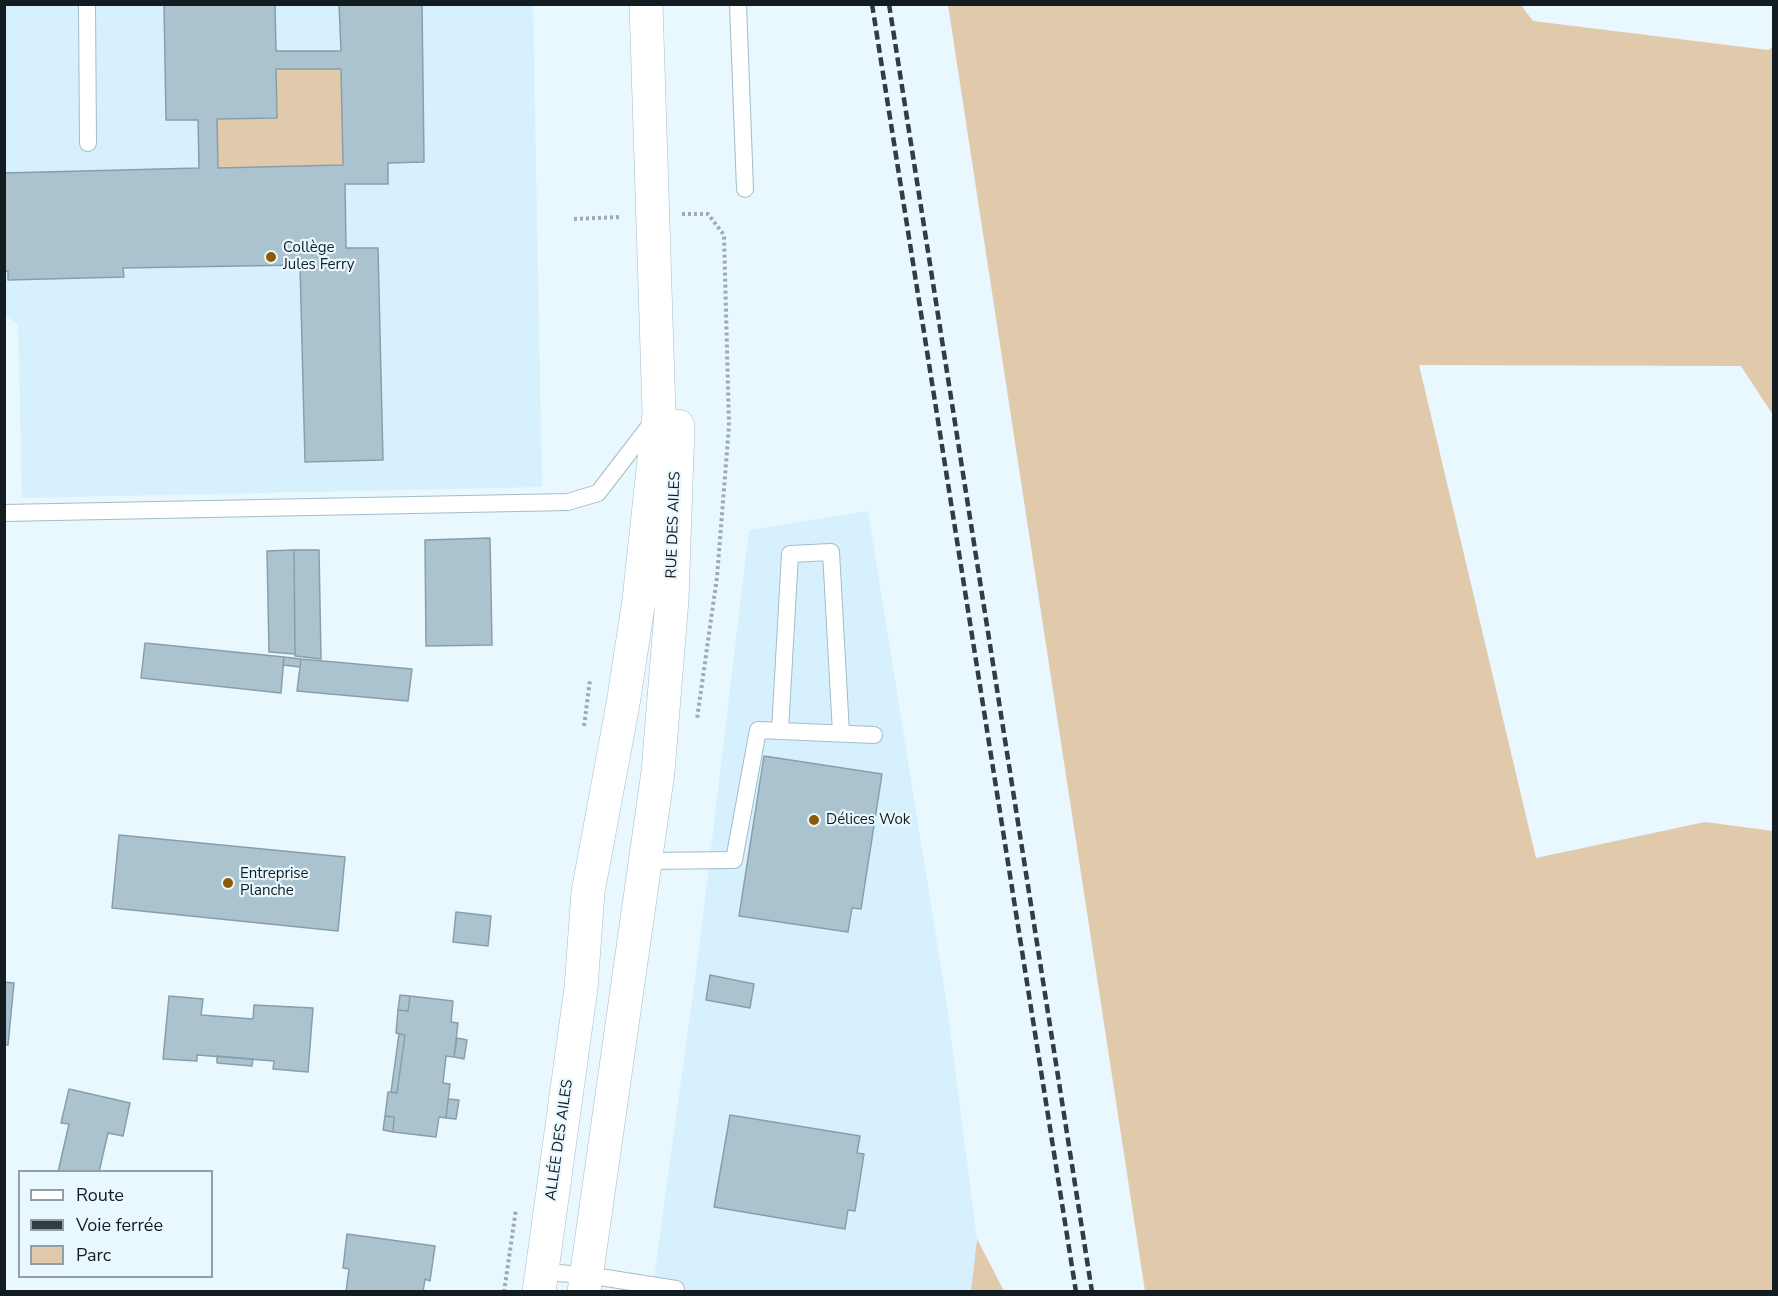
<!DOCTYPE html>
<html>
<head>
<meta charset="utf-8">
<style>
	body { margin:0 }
	#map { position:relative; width:1778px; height:1296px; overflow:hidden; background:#e9f7ff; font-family:"Nunito Sans",sans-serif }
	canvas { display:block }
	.frame { position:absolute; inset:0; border:6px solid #131c20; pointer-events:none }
	.legend { position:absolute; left:18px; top:1170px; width:195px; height:108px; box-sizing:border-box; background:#e9f7ff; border:2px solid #939fa6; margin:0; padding:8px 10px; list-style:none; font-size:18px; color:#131c20 }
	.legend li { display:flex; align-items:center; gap:12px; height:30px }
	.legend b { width:30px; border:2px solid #939fa6 }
</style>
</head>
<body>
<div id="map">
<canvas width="1778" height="1296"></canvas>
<div class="frame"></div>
<ul class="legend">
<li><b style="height:8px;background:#fff"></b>Route</li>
<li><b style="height:8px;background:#323c41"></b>Voie ferrée</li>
<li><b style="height:16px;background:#e1c9ac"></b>Parc</li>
</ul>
</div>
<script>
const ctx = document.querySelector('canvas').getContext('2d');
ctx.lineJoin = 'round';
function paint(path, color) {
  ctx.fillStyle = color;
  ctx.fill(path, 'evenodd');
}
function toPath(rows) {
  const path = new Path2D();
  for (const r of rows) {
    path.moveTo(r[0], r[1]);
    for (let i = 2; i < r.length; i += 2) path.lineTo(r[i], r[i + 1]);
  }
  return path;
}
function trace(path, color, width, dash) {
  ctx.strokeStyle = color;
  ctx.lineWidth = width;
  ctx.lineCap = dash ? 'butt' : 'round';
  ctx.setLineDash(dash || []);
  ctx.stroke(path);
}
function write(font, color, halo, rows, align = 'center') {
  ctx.font = font + ' "Nunito Sans",sans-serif';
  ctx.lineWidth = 4.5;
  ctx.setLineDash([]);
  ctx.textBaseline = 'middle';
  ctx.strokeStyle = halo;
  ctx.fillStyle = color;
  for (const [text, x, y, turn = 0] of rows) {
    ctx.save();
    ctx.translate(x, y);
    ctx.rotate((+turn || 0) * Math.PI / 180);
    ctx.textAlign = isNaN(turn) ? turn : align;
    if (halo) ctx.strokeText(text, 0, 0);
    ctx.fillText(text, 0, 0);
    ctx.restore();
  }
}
paint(toPath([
	[5,5,533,5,542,487,22,498,18,324,5,316],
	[868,511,946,999,977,1239,971,1291,652,1292,698,957,749,530]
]), '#d6f1fd');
paint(toPath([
	[948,5,1521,5,1533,21,1768,50,1773,47,1773,415,1741,366,1419,365,1536,858,1705,822,1773,831,1773,1291,1145,1291],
	[276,69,341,69,343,165,218,168,217,119,277,118],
	[977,1239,1004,1291,971,1291]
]), '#e1c9ac');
const building = toPath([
	[164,4,275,4,276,51,341,51,339,4,422,4,424,162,388,163,388,184,345,184,346,248,378,248,383,460,305,462,300,265,123,268,124,277,8,280,8,271,4,272,4,173,199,168,198,120,166,120,164,4],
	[276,69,341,69,343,165,218,168,217,119,277,118,276,69],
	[490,538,492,645,426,646,425,540,490,538],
	[294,550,319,550,321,659,295,656,294,550],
	[294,550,295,654,269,652,267,551,294,550],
	[145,643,284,657,281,693,141,678,145,643],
	[284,657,301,659,300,667,283,665,284,657],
	[301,659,412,669,408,701,297,691,301,659],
	[764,756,882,774,861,909,852,908,848,932,739,916,764,756],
	[119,835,345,857,338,931,112,908,119,835],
	[456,912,491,916,488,946,453,942,456,912],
	[710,975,754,984,750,1008,706,1000,710,975],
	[4,982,14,983,8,1045,4,1045,4,982],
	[400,995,410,996,408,1011,398,1010,400,995],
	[169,996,203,999,201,1015,253,1019,254,1005,313,1008,308,1072,273,1069,274,1061,197,1055,197,1061,163,1059,169,996],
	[410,996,453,1001,451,1022,458,1023,454,1057,446,1056,443,1083,450,1084,446,1118,439,1117,436,1137,393,1132,394,1117,385,1116,388,1092,397,1093,405,1035,396,1033,398,1010,408,1011,410,996],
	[399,1034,405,1035,397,1093,391,1092,399,1034],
	[457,1038,467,1040,464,1059,454,1057,457,1038],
	[217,1056,253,1059,252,1066,217,1063,217,1056],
	[69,1089,130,1103,123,1136,108,1133,99,1172,58,1172,69,1124,61,1123,69,1089],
	[448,1099,459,1100,456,1119,446,1118,448,1099],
	[730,1115,860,1136,857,1153,864,1154,855,1211,848,1210,845,1229,714,1207,730,1115],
	[385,1116,394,1117,393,1132,383,1130,385,1116],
	[347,1234,435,1246,430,1281,425,1279,423,1292,346,1292,349,1269,343,1268,347,1234]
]);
paint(building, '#abc3cf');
trace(building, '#889faa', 1.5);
const lane = toPath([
	[87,4,88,143],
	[738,4,745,189],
	[4,513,568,502,598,493,654,420],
	[780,731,790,554,831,552,841,733],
	[645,861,734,860,758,730,874,735],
	[542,1272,587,1275,676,1289]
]);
const secondary = toPath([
	[539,1292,581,988,588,892,623,704,639,600,659,413,646,4],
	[584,1292,658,772,672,599,678,426]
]);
trace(lane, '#a4bcc8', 18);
trace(secondary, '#a4bcc8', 34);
trace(toPath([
	[682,214,708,214,724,235,729,426,717,577,697,719],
	[574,219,621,217],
	[584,726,590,680],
	[504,1292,516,1209]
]), '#9fabb2', 4, [3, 3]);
trace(lane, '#fff', 16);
trace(secondary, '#fff', 33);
trace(toPath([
	[872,4,1076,1292],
	[889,4,1092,1292]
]), '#323c41', 4.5, [9, 4.5]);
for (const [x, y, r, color] of [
	[271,257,6,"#8c5b05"],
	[814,820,6,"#8c5b05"],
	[228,883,6,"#8c5b05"]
]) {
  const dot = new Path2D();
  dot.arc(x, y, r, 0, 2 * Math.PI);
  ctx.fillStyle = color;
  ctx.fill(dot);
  trace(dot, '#e9f7ff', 2);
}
write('15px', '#131c20', '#e9f7ff', [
	["Collège",283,248],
	["Jules Ferry",283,265],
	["Délices Wok",826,820],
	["Entreprise",240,874],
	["Planche",240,891]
], 'left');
write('15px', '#131c20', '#e9f7ff', [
	["RUE DES AILES",674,525,-88],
	["ALLÉE DES AILES",560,1140,-82]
]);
</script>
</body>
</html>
